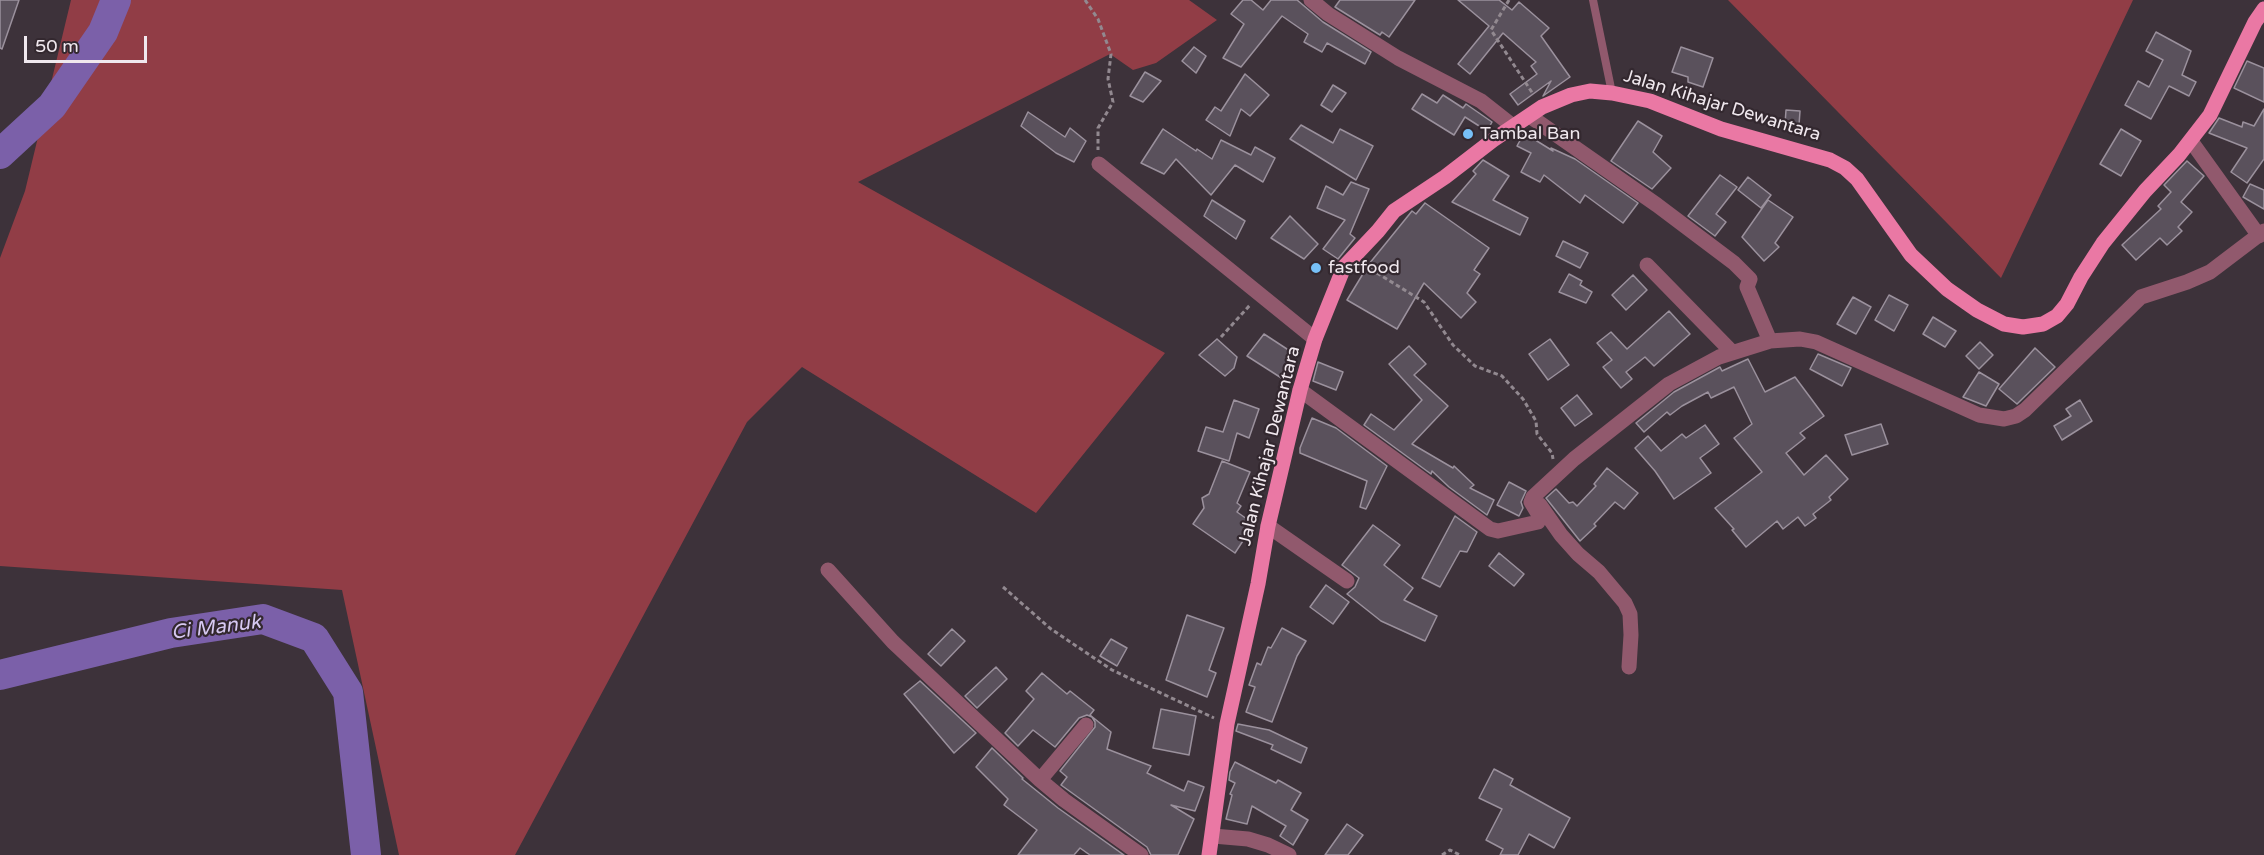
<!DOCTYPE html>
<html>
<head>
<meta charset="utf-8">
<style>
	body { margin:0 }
	#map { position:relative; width:2264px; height:855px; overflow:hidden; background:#3d323a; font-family:"Varela Round",sans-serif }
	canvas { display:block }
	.scale { position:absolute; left:24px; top:36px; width:123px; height:27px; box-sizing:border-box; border:3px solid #f0e8ee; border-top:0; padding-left:8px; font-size:18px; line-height:21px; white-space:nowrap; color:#f0e8ee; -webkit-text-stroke:4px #33282f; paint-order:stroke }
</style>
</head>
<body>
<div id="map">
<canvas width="2264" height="855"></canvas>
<div class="scale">50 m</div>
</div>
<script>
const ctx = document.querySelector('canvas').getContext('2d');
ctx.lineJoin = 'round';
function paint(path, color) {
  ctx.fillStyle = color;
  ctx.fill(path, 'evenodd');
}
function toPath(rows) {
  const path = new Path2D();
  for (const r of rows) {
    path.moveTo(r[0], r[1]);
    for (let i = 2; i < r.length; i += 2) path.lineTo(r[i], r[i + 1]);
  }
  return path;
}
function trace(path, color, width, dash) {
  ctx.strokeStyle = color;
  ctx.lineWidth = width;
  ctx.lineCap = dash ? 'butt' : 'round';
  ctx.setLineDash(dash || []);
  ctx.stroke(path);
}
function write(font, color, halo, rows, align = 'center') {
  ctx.font = font + ' "Varela Round",sans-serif';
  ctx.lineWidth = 4.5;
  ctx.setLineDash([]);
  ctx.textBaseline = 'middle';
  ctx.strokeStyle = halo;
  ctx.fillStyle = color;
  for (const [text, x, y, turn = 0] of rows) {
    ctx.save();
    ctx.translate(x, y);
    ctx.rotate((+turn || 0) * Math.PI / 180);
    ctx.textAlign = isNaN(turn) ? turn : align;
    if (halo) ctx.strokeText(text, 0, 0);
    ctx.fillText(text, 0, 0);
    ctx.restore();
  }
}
paint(toPath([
	[71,0,1189,0,1217,20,1156,63,1133,70,1110,54,858,182,1165,353,1036,513,802,367,747,422,515,855,399,855,342,590,0,566,0,258,25,191],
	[1728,0,2133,0,2001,278]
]), '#913d46');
trace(toPath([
	[0,154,52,106,103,32,116,0],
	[0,675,171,633,263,619,314,638,348,692,366,855]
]), '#7b60a9', 30);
const building = toPath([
	[0,0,19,0,2,49,0,48,0,0],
	[1243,0,1251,0,1263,10,1271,0,1297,0,1323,22,1371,52,1365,64,1327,43,1322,52,1304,42,1308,34,1282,16,1241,67,1223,58,1244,24,1231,14,1243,0],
	[1340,0,1415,0,1389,37,1382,32,1380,35,1335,7,1340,0],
	[1458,0,1499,0,1512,10,1519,2,1549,28,1541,36,1570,77,1543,96,1551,81,1518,105,1510,94,1537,74,1531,66,1536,62,1503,33,1470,74,1458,64,1489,26,1458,0],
	[2156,32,2191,51,2182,75,2196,82,2189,96,2169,86,2151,119,2125,105,2138,81,2149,87,2163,60,2146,51,2156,32],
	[1194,47,1206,56,1196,73,1182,61,1194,47],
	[1681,47,1713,58,1703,87,1688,82,1688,77,1672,72,1681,47],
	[2247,61,2264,68,2264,102,2234,88,2247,61],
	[1145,72,1161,81,1143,102,1130,96,1145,72],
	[1245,74,1269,95,1250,116,1241,109,1230,136,1206,120,1215,107,1221,111,1245,74],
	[1333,85,1346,93,1332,112,1321,105,1333,85],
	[1422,94,1437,103,1443,95,1463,108,1466,104,1492,122,1487,131,1465,117,1454,135,1412,109,1422,94],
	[2264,109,2264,159,2247,183,2231,172,2247,148,2209,133,2219,118,2242,127,2243,122,2254,126,2264,109],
	[1786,110,1800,111,1799,125,1785,124,1786,110],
	[1028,112,1065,137,1070,128,1086,141,1074,162,1056,153,1021,126,1028,112],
	[1638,121,1662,136,1653,152,1671,168,1652,189,1611,161,1638,121],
	[1301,125,1333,143,1340,129,1373,146,1356,180,1290,139,1301,125],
	[1163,129,1196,151,1197,149,1212,159,1221,140,1251,155,1255,147,1275,158,1263,182,1235,165,1211,195,1176,159,1164,174,1141,163,1163,129],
	[2121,129,2141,141,2121,176,2100,164,2121,129],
	[1524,133,1553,151,1551,148,1575,159,1638,203,1623,223,1585,195,1580,203,1544,175,1540,182,1521,172,1531,153,1517,146,1524,133],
	[1483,160,1509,176,1493,200,1528,218,1520,235,1452,202,1476,174,1473,171,1483,160],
	[2187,161,2204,176,2181,202,2192,212,2178,227,2182,231,2167,245,2160,238,2136,260,2122,245,2161,209,2158,206,2171,192,2164,185,2187,161],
	[1720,175,1737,187,1716,214,1726,222,1715,236,1688,216,1720,175],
	[1748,177,1771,195,1761,208,1738,190,1748,177],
	[1351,182,1369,189,1350,234,1355,238,1338,259,1323,249,1345,220,1317,208,1326,186,1343,195,1351,182],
	[2250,184,2264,190,2264,209,2243,197,2250,184],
	[1212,200,1245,221,1236,239,1204,216,1212,200],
	[1768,200,1793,217,1775,243,1779,247,1764,261,1742,237,1768,200],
	[1425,203,1489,248,1474,270,1480,274,1467,293,1476,302,1461,318,1424,283,1397,329,1347,300,1369,264,1412,211,1416,214,1425,203],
	[1290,216,1318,244,1304,259,1271,238,1290,216],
	[1563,241,1588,253,1580,268,1556,256,1563,241],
	[1569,274,1582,281,1580,285,1592,292,1586,303,1559,292,1569,274],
	[1633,275,1647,290,1626,310,1612,295,1633,275],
	[1889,295,1908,305,1894,331,1875,320,1889,295],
	[1853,297,1871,307,1856,334,1837,324,1853,297],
	[1669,311,1690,334,1654,366,1645,357,1626,372,1632,379,1621,388,1603,367,1612,360,1597,343,1611,332,1627,349,1669,311],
	[1933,317,1956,331,1945,347,1923,334,1933,317],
	[1264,334,1290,351,1283,379,1247,356,1264,334],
	[1217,339,1237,357,1234,368,1225,376,1199,355,1217,339],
	[1550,339,1569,365,1548,380,1529,354,1550,339],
	[1980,342,1993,355,1979,369,1966,356,1980,342],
	[1409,346,1426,364,1414,375,1448,406,1412,444,1453,468,1454,466,1474,485,1470,488,1494,500,1487,515,1449,487,1432,471,1431,474,1364,425,1371,414,1394,430,1422,400,1389,364,1409,346],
	[2035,348,2055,367,2017,404,1999,389,2035,348],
	[1818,354,1851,368,1842,386,1810,369,1818,354],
	[1748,359,1765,392,1795,377,1824,416,1800,433,1805,438,1786,453,1804,475,1826,455,1848,479,1829,497,1831,500,1813,514,1816,518,1805,526,1798,517,1783,529,1777,521,1746,547,1732,530,1734,529,1715,508,1762,472,1734,438,1752,424,1734,387,1711,398,1708,392,1682,406,1670,415,1667,412,1644,432,1636,423,1674,392,1720,367,1722,371,1748,359],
	[1318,362,1343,372,1336,390,1313,381,1318,362],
	[1979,372,1999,384,1986,406,1963,397,1979,372],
	[1577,395,1592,414,1575,426,1561,408,1577,395],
	[1234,400,1259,409,1249,438,1237,433,1229,461,1198,451,1206,427,1223,432,1234,400],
	[2080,400,2092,421,2062,440,2054,426,2071,416,2066,409,2080,400],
	[1312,418,1336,428,1387,466,1366,509,1360,507,1367,481,1300,453,1300,448,1312,418],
	[1881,424,1888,444,1852,455,1845,435,1881,424],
	[1705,425,1719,444,1700,458,1711,473,1674,499,1655,471,1635,448,1648,436,1661,451,1682,434,1686,438,1705,425],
	[1222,461,1250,472,1237,503,1241,506,1237,512,1254,524,1235,553,1193,524,1204,508,1202,498,1209,494,1222,461],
	[1607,468,1638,493,1624,509,1615,502,1594,524,1596,526,1580,541,1546,498,1556,489,1569,503,1573,502,1577,506,1596,486,1594,484,1607,468],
	[1509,482,1526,491,1521,502,1523,508,1519,516,1497,505,1509,482],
	[1455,516,1477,532,1467,552,1460,551,1440,587,1422,578,1455,516],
	[1373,525,1400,545,1384,565,1413,588,1404,600,1437,616,1425,641,1381,621,1347,594,1355,587,1359,578,1342,565,1373,525],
	[1499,553,1524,574,1514,586,1489,566,1499,553],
	[1326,585,1349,602,1333,624,1310,607,1326,585],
	[1187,615,1224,628,1209,670,1216,673,1207,697,1166,680,1187,615],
	[1282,628,1306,641,1297,656,1272,722,1246,712,1255,687,1249,685,1257,663,1261,665,1268,647,1271,648,1282,628],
	[952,629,965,641,941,666,928,654,952,629],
	[1111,639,1127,648,1117,666,1100,656,1111,639],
	[996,667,1007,679,977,708,965,696,996,667],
	[1042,673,1067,694,1070,691,1094,710,1090,715,1111,732,1107,749,1151,766,1147,773,1184,791,1188,781,1204,787,1195,811,1171,805,1194,819,1178,855,1151,855,1147,847,1061,785,1067,777,1060,771,1095,727,1095,722,1092,717,1087,715,1079,718,1055,747,1033,730,1018,746,1005,733,1034,699,1026,691,1042,673],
	[920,681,976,733,954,753,904,694,920,681],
	[1161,709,1196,716,1189,755,1153,748,1161,709],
	[1238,724,1269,730,1307,748,1301,763,1271,749,1273,745,1236,731,1238,724],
	[992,748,1023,778,1022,779,1058,808,1124,855,1090,855,1080,848,1074,855,1018,855,1037,830,1004,805,1008,799,976,767,992,748],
	[1235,762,1276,783,1278,780,1301,793,1291,810,1308,820,1293,845,1280,836,1286,826,1252,806,1247,824,1226,819,1232,795,1230,794,1235,783,1229,780,1230,772,1235,762],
	[1494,769,1513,779,1510,785,1570,818,1554,848,1529,834,1518,855,1500,855,1503,849,1486,840,1502,809,1479,798,1494,769],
	[1347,824,1363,835,1348,855,1325,855,1347,824]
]);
paint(building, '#5a515c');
trace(building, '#9b919d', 1.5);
trace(toPath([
	[1085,0,1098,19,1111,54,1108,79,1113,102,1098,128,1098,150],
	[1509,0,1491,30,1533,94],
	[1364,265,1424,302,1453,345,1475,366,1502,376,1523,399,1536,421,1537,434,1552,453,1553,459],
	[1221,337,1250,305],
	[1003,587,1051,629,1112,670,1214,718],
	[1442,855,1450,850,1460,855]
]), '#928990', 3, [4.5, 3]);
trace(toPath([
	[1593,0,1612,93]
]), '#91596d', 8);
trace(toPath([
	[1311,0,1328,14,1398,58,1481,101,1514,127],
	[1531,117,1657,205,1734,263,1750,279,1747,287,1770,341],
	[2191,141,2259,236],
	[1099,164,1315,339],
	[1647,265,1732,352],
	[1300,390,1490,529,1498,531,1538,522,1540,517,1531,502,1533,497,1574,459,1669,384,1719,357,1770,341,1800,339,1816,342,1979,415,2004,419,2016,416,2025,410,2141,297,2187,282,2210,272,2264,231],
	[1540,505,1561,535,1578,554,1599,572,1625,603,1630,614,1631,635,1629,667],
	[1268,526,1347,581],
	[828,570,893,642,1040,780,1064,800,1141,855],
	[1040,780,1086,725],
	[1213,836,1248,839,1268,845,1289,855]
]), '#91596d', 15);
trace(toPath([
	[1209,855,1227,724,1258,584,1268,526,1300,390,1315,339,1344,267,1378,231,1394,211,1445,177,1493,140,1542,107,1571,95,1590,91,1612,93,1650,101,1721,129,1830,160,1845,168,1857,179,1911,255,1947,289,1977,310,2004,324,2023,327,2043,324,2057,316,2067,304,2081,277,2103,243,2145,191,2179,155,2210,115,2255,22,2264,9]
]), '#ea78a4', 15);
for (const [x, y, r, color] of [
	[1468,134,6,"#77c0f7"],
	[1316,268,6,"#77c0f7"]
]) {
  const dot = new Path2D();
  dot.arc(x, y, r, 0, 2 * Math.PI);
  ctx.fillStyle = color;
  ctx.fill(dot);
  trace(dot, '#33282f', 2);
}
write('18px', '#f0e8ee', '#33282f', [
	["Jalan Kihajar Dewantara",1722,106,17],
	["Jalan Kihajar Dewantara",1270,446,-76]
]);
write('18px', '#f0e8ee', '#33282f', [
	["Tambal Ban",1480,134],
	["fastfood",1328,268]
], 'left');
write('italic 20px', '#d7c9f2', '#33282f', [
	["Ci Manuk",216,628,-7]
]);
</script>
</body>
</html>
